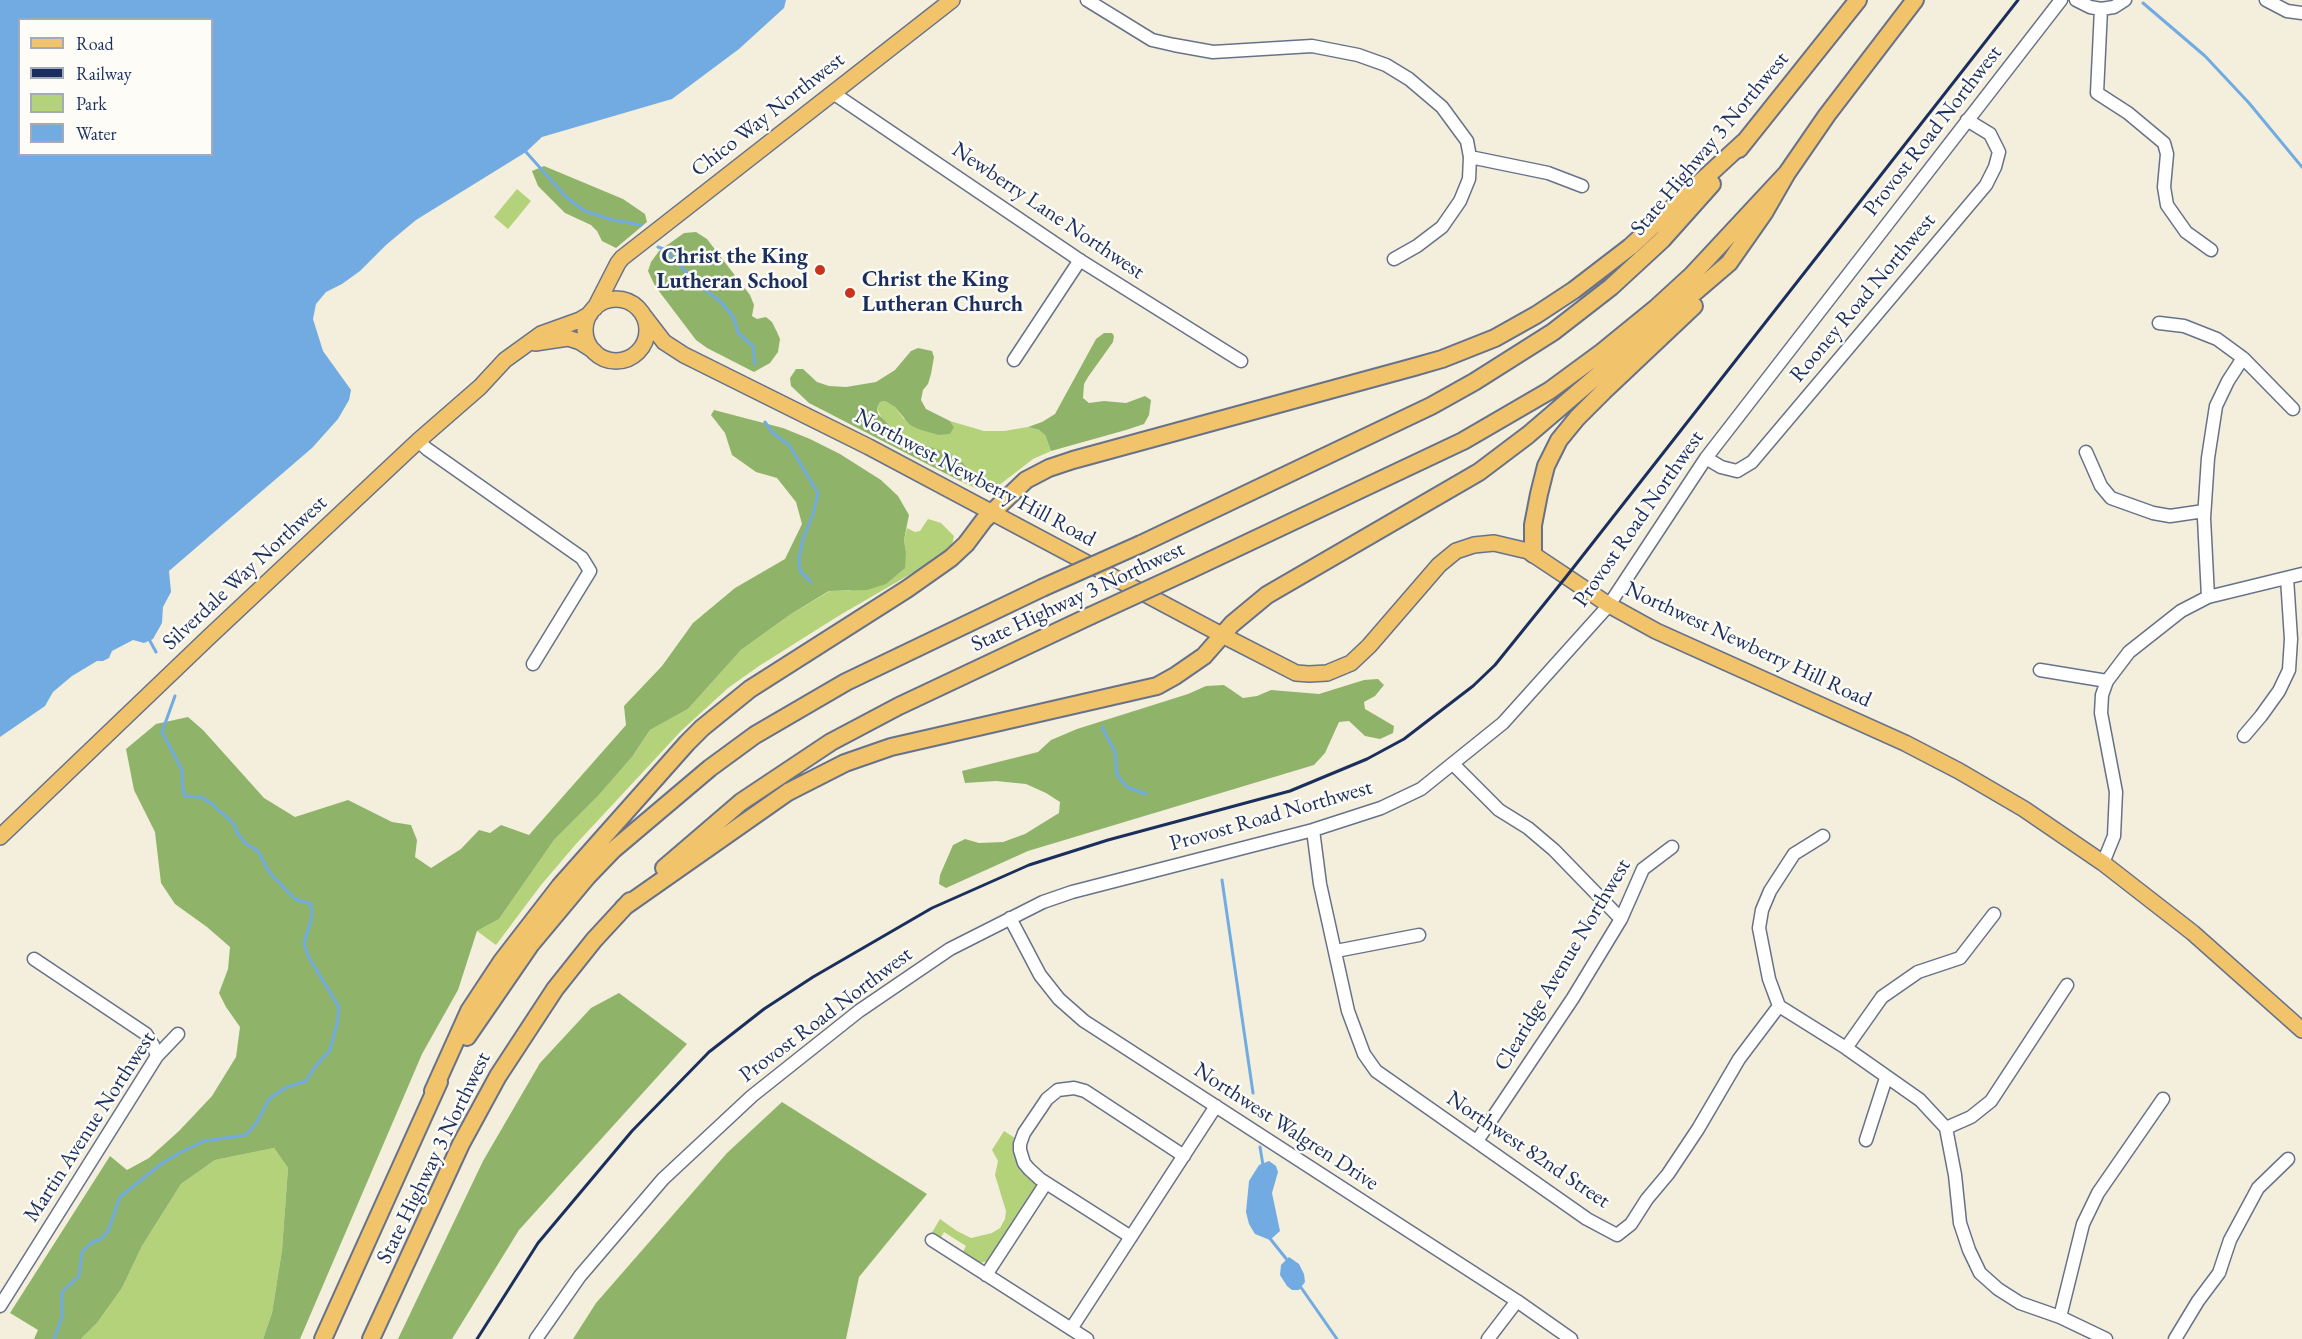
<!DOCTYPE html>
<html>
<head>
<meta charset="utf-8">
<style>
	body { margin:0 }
	#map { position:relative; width:2302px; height:1339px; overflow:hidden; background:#f3efdc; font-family:"EB Garamond",serif }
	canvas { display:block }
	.legend { position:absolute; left:18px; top:18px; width:195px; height:138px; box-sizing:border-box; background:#fdfcf7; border:2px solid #a3aaba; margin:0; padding:8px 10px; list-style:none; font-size:18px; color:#1b2f5e }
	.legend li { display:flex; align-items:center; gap:12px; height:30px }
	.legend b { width:30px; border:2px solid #a3aaba }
</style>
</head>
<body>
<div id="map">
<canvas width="2302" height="1339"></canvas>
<ul class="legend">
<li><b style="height:8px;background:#f1c36a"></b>Road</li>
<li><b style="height:8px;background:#1b2f5e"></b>Railway</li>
<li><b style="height:16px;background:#b4d279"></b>Park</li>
<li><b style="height:16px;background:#71abe2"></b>Water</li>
</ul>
</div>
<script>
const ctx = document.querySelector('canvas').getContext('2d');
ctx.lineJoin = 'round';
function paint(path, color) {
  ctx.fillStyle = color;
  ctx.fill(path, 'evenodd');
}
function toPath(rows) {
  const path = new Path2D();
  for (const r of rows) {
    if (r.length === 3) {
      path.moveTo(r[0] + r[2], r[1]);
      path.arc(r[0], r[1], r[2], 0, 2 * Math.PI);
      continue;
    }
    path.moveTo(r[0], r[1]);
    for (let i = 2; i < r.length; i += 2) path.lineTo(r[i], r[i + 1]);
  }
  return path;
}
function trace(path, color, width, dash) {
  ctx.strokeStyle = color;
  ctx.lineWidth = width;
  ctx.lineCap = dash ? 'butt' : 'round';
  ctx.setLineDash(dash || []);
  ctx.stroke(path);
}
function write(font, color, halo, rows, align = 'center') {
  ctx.font = font + ' "EB Garamond",serif';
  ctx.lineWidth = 5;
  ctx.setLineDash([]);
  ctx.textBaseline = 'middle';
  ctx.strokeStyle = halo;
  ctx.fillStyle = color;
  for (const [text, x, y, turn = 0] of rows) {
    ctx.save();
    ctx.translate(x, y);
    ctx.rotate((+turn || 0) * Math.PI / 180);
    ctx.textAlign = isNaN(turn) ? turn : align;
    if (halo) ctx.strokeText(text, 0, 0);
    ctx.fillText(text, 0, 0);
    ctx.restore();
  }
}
paint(toPath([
	[517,189,531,201,508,229,494,217],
	[885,401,895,407,904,419,954,427,950,421,984,431,1004,431,1028,427,1039,430,1045,435,1051,451,1033,459,998,486,977,489,960,481,965,480,928,447,915,442,883,421,877,408,880,402],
	[928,519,941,523,954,536,952,545,940,557,840,615,759,666,728,688,681,731,576,844,541,885,496,945,477,931,499,919,554,840,598,796,632,757,650,730,688,709,741,650,791,614,830,591,850,591,906,552,904,540,907,528,915,532,920,531],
	[1004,1131,1015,1138,1036,1186,1035,1189,988,1261,980,1263,962,1254,966,1246,944,1232,940,1239,931,1234,940,1219,957,1231,971,1238,992,1233,1000,1228,1005,1219,1006,1211,995,1175,998,1161,992,1150],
	[274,1148,288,1168,282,1250,272,1313,263,1339,81,1339,97,1323,122,1288,142,1246,181,1184,215,1160]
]), '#b4d279');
paint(toPath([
	[544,166,623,199,645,214,647,222,616,248,602,241,597,231,591,225,565,213,538,186,532,171],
	[696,232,707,239,750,295,754,305,752,316,757,319,766,317,772,322,777,332,780,339,778,352,770,363,754,372,707,348,696,340,655,286,648,271,651,262,659,251,684,233],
	[1104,333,1112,333,1114,336,1113,342,1088,377,1084,384,1083,398,1089,403,1104,401,1126,403,1145,396,1151,400,1149,415,1144,424,1126,430,1051,451,1045,435,1039,430,1028,427,1042,422,1055,414,1096,339],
	[918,348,932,351,934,357,931,374,928,384,923,390,921,400,926,409,950,421,954,427,950,434,939,435,921,430,910,425,895,407,885,401,880,402,877,408,878,414,890,426,914,442,945,452,963,463,968,469,969,477,965,480,960,481,809,403,791,386,790,378,796,369,803,369,817,382,829,386,846,387,876,382,895,370,911,351],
	[714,410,783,428,810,439,840,454,881,480,898,496,909,515,904,540,906,552,905,568,886,584,867,590,829,591,791,614,741,650,688,709,650,730,632,757,598,796,554,840,499,919,477,931,458,990,422,1054,300,1339,263,1339,272,1313,282,1250,288,1168,274,1148,215,1160,181,1184,142,1246,122,1288,97,1323,81,1339,34,1339,38,1330,10,1313,110,1156,127,1170,149,1158,179,1131,212,1096,236,1057,240,1027,226,1007,219,993,228,969,230,947,207,927,175,904,161,883,155,832,134,790,126,749,156,724,188,717,203,730,264,798,295,817,348,800,392,822,411,825,417,840,415,857,431,868,461,849,479,830,490,833,501,825,529,835,626,725,624,706,662,666,693,623,735,588,785,559,802,524,796,502,777,478,756,472,732,455,725,433,711,415],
	[1378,679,1384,685,1375,696,1364,702,1365,709,1394,726,1393,733,1380,739,1365,736,1349,721,1339,722,1325,753,1314,765,1028,851,946,888,939,884,940,875,953,845,965,839,979,843,1003,842,1025,834,1059,813,1060,802,1046,793,1026,784,996,781,965,783,962,771,1038,752,1051,740,1077,729,1188,694,1206,686,1224,685,1243,698,1257,696,1271,690,1319,694,1364,680],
	[619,993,687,1044,519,1230,452,1339,398,1339,483,1161,540,1063,591,1008],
	[782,1102,927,1194,859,1277,846,1339,573,1339,596,1303,727,1153]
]), '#8fb469');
paint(toPath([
	[0,0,786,0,784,8,739,49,672,99,542,137,526,152,416,220,386,245,360,271,342,284,326,292,316,304,313,319,323,351,351,390,349,400,338,419,312,448,169,571,171,592,163,607,162,623,153,639,144,643,133,640,112,651,109,658,103,661,97,661,72,676,53,692,45,706,0,737],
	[20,20,212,20,212,154,20,154],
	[1269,1161,1276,1166,1278,1172,1272,1193,1280,1231,1270,1240,1255,1234,1249,1224,1246,1212,1249,1181,1259,1165],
	[1289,1257,1299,1264,1304,1274,1305,1282,1299,1290,1292,1290,1287,1286,1280,1275,1281,1265]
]), '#71abe2');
trace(toPath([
	[2143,3,2205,56,2249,103,2302,167],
	[526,152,567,198,585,211,613,220,641,225],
	[658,247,666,250,697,284,721,302,734,318,738,333,753,346,755,364],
	[765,422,773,433,789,445,818,493,813,514,803,539,799,558,800,571,811,582],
	[150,641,156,652],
	[1102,727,1115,752,1117,775,1127,787,1146,794],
	[1222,880,1253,1093],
	[1260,1147,1263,1165],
	[1268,1236,1288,1261],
	[1300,1286,1337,1339],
	[54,1339,62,1317,62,1292,79,1276,82,1252,91,1243,101,1239,108,1231,120,1197,161,1164,181,1152,204,1141,246,1135,257,1122,269,1099,285,1088,306,1081,315,1067,330,1050,337,1024,339,1007,308,956,304,943,312,917,311,904,295,899,269,872,258,851,245,843,236,831,234,824,211,803,200,797,185,796,183,790,182,770,162,732,175,696]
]), '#71abe2', 3);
const minor = toPath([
	[1087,0,1152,40,1174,45,1213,52,1312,46,1358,55,1386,65,1409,79,1442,107,1467,141,1470,157,1469,179,1460,201,1442,227,1417,246,1394,259],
	[2076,0,2090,7,2101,9,2114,7,2125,0],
	[2266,0,2287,11,2302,13],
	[2101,9,2097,93,2128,113,2164,143,2167,154,2164,187,2167,205,2186,232,2211,250],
	[833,93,1078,259,1241,361],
	[1470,157,1548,173,1582,186],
	[2159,323,2184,326,2217,339,2243,358,2293,409],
	[1014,360,1080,260],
	[418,441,427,449,582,558,590,571,533,664],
	[2086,452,2101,486,2111,498,2153,513,2170,516,2204,511],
	[1706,458,1721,467,1737,471,1752,462,1986,185,1995,167,1999,152,1990,134,1967,120],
	[2208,597,2204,518,2208,458,2216,406,2228,381,2243,358],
	[2040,670,2107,681],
	[2244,736,2261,716,2279,691,2289,670,2291,639,2287,578],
	[1454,765,1499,810,1528,828,1554,850,1621,919],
	[1313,830,1320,884,1348,1011,1364,1054,1376,1071,1587,1219,1617,1235,1631,1224,1647,1199,1668,1174,1698,1129,1739,1059,1779,1006],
	[2103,863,2114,836,2116,792,2101,713,2102,695,2107,681,2129,652,2181,611,2208,597,2302,574],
	[1010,918,1040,975,1059,999,1084,1021,1517,1301,1571,1339],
	[1336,951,1419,935],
	[34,959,146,1034,153,1045,157,1056],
	[1779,1006,1846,1048,1920,1100,1946,1128,1955,1175,1960,1223,1969,1250,1980,1273,1998,1289,2020,1303,2060,1317,2106,1339],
	[1779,1006,1769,979,1759,928,1762,910,1770,891,1794,854,1823,836],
	[1846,1048,1882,997,1918,972,1960,958,1994,914],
	[1946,1128,1971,1117,1991,1101,2067,985],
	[1866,1140,1886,1078],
	[1477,1141,1573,998,1621,919,1643,869,1672,847],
	[1131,1237,1040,1179,1029,1169,1024,1163,1020,1150,1020,1144,1024,1133,1047,1099,1058,1090,1074,1088,1085,1091,1184,1156],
	[932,1240,1087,1339],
	[986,1275,1046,1183],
	[0,1306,157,1056,178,1034],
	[2060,1317,2083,1224,2098,1193,2163,1099],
	[1071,1329,1216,1106],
	[536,1339,580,1276,663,1179,752,1096,859,1011,950,949,1043,902,1072,892,1313,830,1381,808,1421,789,1503,723,1609,605,1706,458,2061,0],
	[1488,1339,1517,1301],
	[2175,1339,2198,1301,2219,1273,2230,1240,2258,1188,2288,1159]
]);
const major = toPath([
	[616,330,31],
	[595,308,618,263,622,258,952,0],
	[644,316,664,342,684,355,869,447,1222,635,1296,673,1309,674,1327,673,1351,663,1369,646,1439,565,1456,551,1474,545,1494,543,1528,551,1609,605,1656,631,1905,743,1959,771,2024,809,2103,863,2193,933,2302,1030],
	[535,343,568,338,580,342,594,351],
	[0,837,209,637,418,441,480,387,505,360,541,334,580,320,590,314]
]);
const highway = toPath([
	[1739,149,1858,0],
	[1141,544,1431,406,1474,382,1553,332,1611,287,1662,240,1712,184],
	[1533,554,1533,525,1539,494,1546,466,1559,440,1577,418,1604,391,1694,306],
	[1190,570,1463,441,1549,391,1602,352,1656,308,1692,275,1787,173,1827,115,1915,0],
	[664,868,741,802,831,742,899,706,1090,616],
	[624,907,788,792,845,763,891,747,1157,686,1175,676,1204,656,1232,624,1267,595,1479,472,1528,435,1729,263,1764,213,1787,173],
	[467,1037,531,944,587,877,613,850,710,768,755,735,846,682,1042,588],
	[433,1091,469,1011,502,961,560,886,687,743,702,728,750,689,907,589,951,558,966,544,984,520,1026,480,1049,468,1073,460,1414,367,1442,359,1495,338,1536,315,1574,290,1630,247,1744,142],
	[323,1339,439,1082],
	[371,1339,461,1144,498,1076,555,989,594,940,630,901]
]);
trace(minor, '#67728a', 15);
trace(major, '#67728a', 18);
trace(highway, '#67728a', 20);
trace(minor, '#fff', 12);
trace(major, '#f1c36a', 15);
trace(highway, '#f1c36a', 16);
trace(toPath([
	[477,1339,538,1243,632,1131,709,1052,764,1009,813,977,932,908,1029,865,1108,840,1290,791,1367,759,1404,739,1473,686,1495,665,1566,577,2018,0]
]), '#1b2f5e', 3);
const highwayBridge = toPath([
	[1042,588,1141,544],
	[1090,616,1190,570]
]);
trace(highwayBridge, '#67728a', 20, []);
trace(highwayBridge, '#f1c36a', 16);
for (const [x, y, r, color] of [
	[820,270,6,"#c8321e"],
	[850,293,6,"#c8321e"]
]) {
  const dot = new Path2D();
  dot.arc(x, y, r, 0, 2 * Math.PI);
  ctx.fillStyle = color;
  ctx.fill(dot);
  trace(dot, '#fdfcf7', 2);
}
write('22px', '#1b2f5e', '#fdfcf7', [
	["Chico Way Northwest",768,115,-38],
	["Provost Road Northwest",1933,131,-52],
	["State Highway 3 Northwest",1710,144,-50],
	["Newberry Lane Northwest",1048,211,34],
	["Rooney Road Northwest",1863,298,-50],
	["Northwest Newberry Hill Road",975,478,28],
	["Provost Road Northwest",1639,519,-55],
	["Silverdale Way Northwest",245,573,-43],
	["State Highway 3 Northwest",1078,597,-25],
	["Northwest Newberry Hill Road",1748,645,25],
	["Provost Road Northwest",1271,816,-16],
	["Clearidge Avenue Northwest",1563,965,-59],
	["Provost Road Northwest",826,1015,-37],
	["Martin Avenue Northwest",90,1127,-57],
	["Northwest Walgren Drive",1286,1127,33],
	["Northwest 82nd Street",1528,1150,34],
	["State Highway 3 Northwest",434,1158,-64]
]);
write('bold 22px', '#1b2f5e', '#fdfcf7', [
	["Christ the King",808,257],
	["Lutheran School",808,282],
	["Christ the King",862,280,"left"],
	["Lutheran Church",862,305,"left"]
], 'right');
</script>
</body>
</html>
